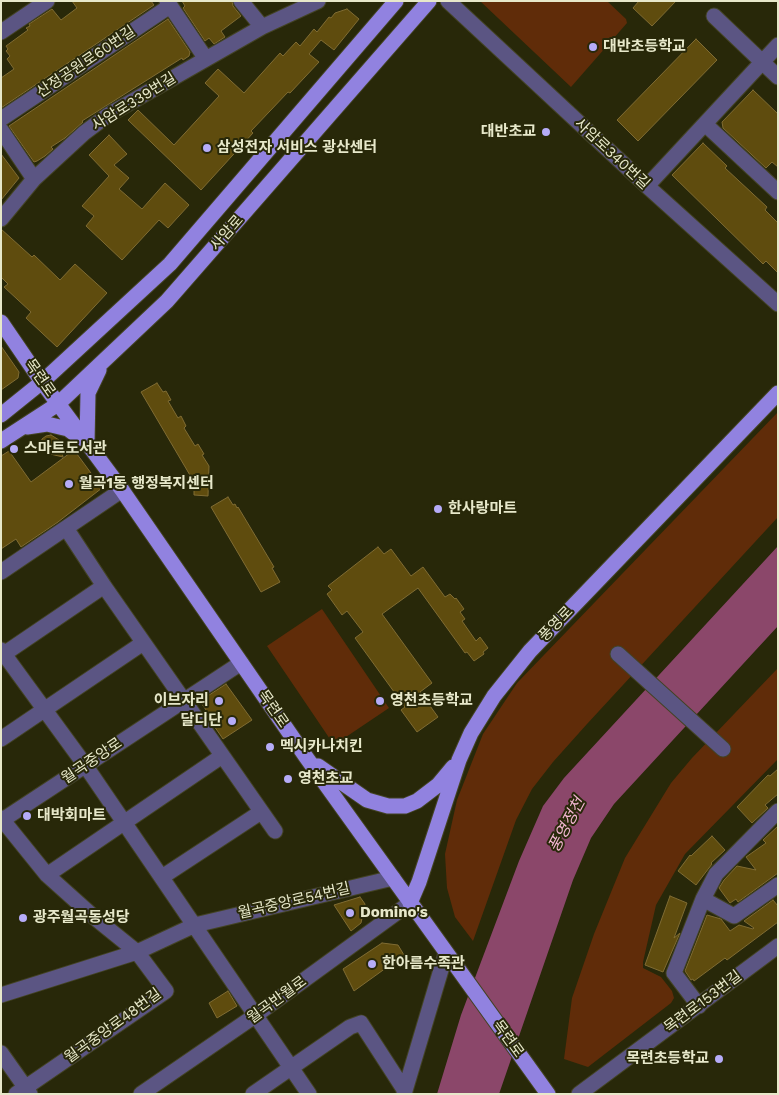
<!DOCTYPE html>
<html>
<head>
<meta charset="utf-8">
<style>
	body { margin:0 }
	#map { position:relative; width:779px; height:1095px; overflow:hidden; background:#282809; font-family:"Work Sans",sans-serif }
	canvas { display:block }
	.frame { position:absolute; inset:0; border:2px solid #e7e8ca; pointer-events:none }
</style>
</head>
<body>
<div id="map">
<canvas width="779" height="1095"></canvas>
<div class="frame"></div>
</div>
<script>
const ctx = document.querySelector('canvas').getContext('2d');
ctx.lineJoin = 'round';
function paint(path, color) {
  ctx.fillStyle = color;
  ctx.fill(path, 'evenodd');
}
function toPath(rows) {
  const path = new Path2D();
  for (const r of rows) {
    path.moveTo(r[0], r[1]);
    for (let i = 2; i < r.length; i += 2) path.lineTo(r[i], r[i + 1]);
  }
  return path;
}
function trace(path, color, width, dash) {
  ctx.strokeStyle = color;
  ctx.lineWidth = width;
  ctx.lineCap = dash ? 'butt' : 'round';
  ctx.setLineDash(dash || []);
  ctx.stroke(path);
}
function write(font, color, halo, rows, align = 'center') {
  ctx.font = font + ' "Work Sans","Noto Sans KR",sans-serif';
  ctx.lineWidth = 4;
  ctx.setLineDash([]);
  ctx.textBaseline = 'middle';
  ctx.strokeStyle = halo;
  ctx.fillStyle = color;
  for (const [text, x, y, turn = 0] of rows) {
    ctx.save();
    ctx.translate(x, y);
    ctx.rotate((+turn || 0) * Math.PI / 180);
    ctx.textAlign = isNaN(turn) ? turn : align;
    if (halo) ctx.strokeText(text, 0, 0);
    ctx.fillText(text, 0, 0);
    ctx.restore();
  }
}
paint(toPath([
	[480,1,607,1,626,19,627,23,571,87],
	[778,412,778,517,587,724,553,762,532,789,516,820,473,941,455,917,447,888,445,854,457,800,483,734,517,683],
	[322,609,389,708,334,745,267,646],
	[778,668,778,759,685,854,656,905,643,962,643,968,661,977,672,991,674,998,671,1003,588,1067,564,1059,572,998,594,934,625,858,671,783,692,758]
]), '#602c09');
paint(toPath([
	[778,546,778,626,614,804,591,838,573,880,499,1094,437,1094,461,1015,519,861,543,806,564,778]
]), '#8b476a');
const building = toPath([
	[72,1,151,1,154,5,1,108,1,78,14,69,7,59,10,56,6,51,8,49,6,46,28,30,26,28,30,26,29,24,52,9,61,20,77,8,72,1],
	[182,1,232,1,233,6,241,16,221,31,225,37,214,44,209,38,205,41,183,8,185,6,182,1],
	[639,1,676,1,652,26,633,8,639,1],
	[347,9,359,19,334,50,321,40,309,54,319,62,290,93,288,92,251,131,253,133,201,190,128,120,138,110,174,145,219,96,205,83,218,69,244,93,280,53,283,56,296,42,300,46,314,29,317,32,329,17,331,18,335,13,347,9],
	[168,19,190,52,189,56,183,60,182,58,82,121,83,122,65,138,51,147,53,149,45,156,37,161,34,162,9,126,168,19],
	[696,39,717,60,638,141,617,120,696,39],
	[753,90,778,114,778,167,772,162,766,168,723,128,722,122,753,90],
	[109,135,127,154,114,165,129,178,119,189,142,209,165,183,189,205,168,228,159,220,122,260,86,226,94,216,82,206,109,176,89,155,109,135],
	[703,143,727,166,725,168,767,207,765,210,778,223,778,273,766,261,763,264,672,175,703,143],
	[1,154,19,178,1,200,1,154],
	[1,229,32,257,34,255,60,280,75,264,107,293,57,347,26,318,31,312,4,287,8,284,1,277,1,229],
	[1,346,19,372,18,378,1,390,1,346],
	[157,383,163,392,166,391,171,400,168,401,178,418,181,416,186,426,184,428,195,446,198,444,204,454,202,455,209,466,208,496,194,495,194,482,141,392,157,383],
	[51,435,59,440,63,457,46,453,42,449,41,444,42,439,46,436,51,435],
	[74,450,102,488,58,522,21,547,16,539,1,549,1,456,9,451,31,482,74,450],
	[228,497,233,505,235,504,237,508,238,507,274,567,272,568,280,582,261,592,211,507,228,497],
	[378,547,384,554,391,549,411,576,423,567,445,597,450,594,455,599,456,598,464,609,460,612,465,619,462,621,476,641,480,637,488,648,483,652,484,654,474,661,467,652,465,653,418,588,382,614,432,683,420,692,438,717,417,732,401,710,405,707,355,638,363,632,347,611,342,615,327,594,332,590,328,586,378,547],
	[226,684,252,720,223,739,212,723,214,722,200,701,226,684],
	[778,769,778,794,765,805,768,808,752,823,737,807,768,775,770,776,778,769],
	[778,826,778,873,738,902,736,899,730,903,719,888,724,880,737,866,756,870,746,857,766,843,763,840,778,826],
	[712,836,725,850,711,863,712,864,696,885,678,871,690,855,691,856,712,836],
	[670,896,687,903,674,938,680,933,663,972,645,965,670,896],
	[360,897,365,904,361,923,351,931,334,905,360,897],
	[773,900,778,906,778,922,727,960,725,958,694,981,693,979,691,980,685,971,707,915,721,919,730,931,739,925,753,929,754,928,744,921,773,900],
	[382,943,398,945,404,955,354,991,343,969,382,943],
	[228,991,237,1006,217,1018,209,1003,228,991]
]);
paint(building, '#5f4c0e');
trace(building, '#806c33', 1);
const minor = toPath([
	[167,1,206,59],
	[241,1,262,27],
	[448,1,647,186,778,304],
	[714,16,778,77],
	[1,32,47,1],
	[1,119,170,6],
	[705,124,778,192],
	[1,130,34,179],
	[647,186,778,45],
	[1,219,34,179,84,133,108,115,262,27,318,1],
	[66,528,104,586,275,831],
	[1,572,122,490],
	[1,650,85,765,309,1094],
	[618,654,723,749],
	[1,656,104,586],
	[1,739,143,643],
	[1,818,47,875,95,918,137,952,166,991,16,1094],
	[1,821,241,663],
	[47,875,222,756],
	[162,877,261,812],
	[703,899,734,916,778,885],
	[1,995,137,952,195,925,393,878],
	[699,1006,674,973,703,899,716,874,778,811],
	[1,1053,30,1094],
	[141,1094,256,1015,410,903],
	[253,1094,350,1027,361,1023,405,1091],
	[404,1094,446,953],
	[579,1094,778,946]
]);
const major = toPath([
	[1,322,42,382,122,490,306,757,548,1094],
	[1,415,42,382,170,264,396,1],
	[27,427,47,424,68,429,80,438],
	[1,441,58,404,167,301,429,1],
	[87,443,88,393,99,370],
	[318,766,367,800,388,806,405,806,417,801,438,785,453,767],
	[410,903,419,882,459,760,471,733,494,696,530,651,778,393]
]);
trace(minor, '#434324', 17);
trace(major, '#434324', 17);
trace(minor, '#5b5583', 15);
trace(major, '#9182e0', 15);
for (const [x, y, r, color] of [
	[593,47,5,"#b6acf8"],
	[546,132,5,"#b6acf8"],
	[207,148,5,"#b6acf8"],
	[14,449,5,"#b6acf8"],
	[69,484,5,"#b6acf8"],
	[438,509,5,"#b6acf8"],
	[219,701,5,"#b6acf8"],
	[380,701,5,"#b6acf8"],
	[232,721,5,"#b6acf8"],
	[270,747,5,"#b6acf8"],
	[288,779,5,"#b6acf8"],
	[27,816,5,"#b6acf8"],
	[350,913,5,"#b6acf8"],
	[23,918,5,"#b6acf8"],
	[372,964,5,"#b6acf8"],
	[719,1059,5,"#b6acf8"]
]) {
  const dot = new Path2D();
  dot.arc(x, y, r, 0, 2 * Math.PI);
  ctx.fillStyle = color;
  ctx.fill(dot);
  trace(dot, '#282809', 2);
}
write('bold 15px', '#e7e8ca', '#282809', [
	["대반초등학교",603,47],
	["대반초교",536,132,"right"],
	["삼성전자 서비스 광산센터",217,148],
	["스마트도서관",24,449],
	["월곡1동 행정복지센터",79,484],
	["한사랑마트",448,509],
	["이브자리",209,701,"right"],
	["영천초등학교",390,701],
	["달디단",222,721,"right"],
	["멕시카나치킨",280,747],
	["영천초교",298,779],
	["대박회마트",37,816],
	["Domino's",360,913],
	["광주월곡동성당",33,918],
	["한아름수족관",382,964],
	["목련초등학교",709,1059,"right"]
], 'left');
write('15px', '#e7e8ca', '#282809', [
	["산정공원로60번길",86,62,-34],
	["사암로339번길",134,102,-32],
	["사암로340번길",612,154,43],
	["사암로",227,233,-49],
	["목련로",40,378,55],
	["풍영로",556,624,-46],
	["목련로",273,709,55],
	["월곡중앙로",92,761,-34],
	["월곡중앙로54번길",294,901,-13],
	["월곡반월로",277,1000,-36],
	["목련로153번길",703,1002,-37],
	["월곡중앙로48번길",113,1026,-36],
	["목련로",508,1039,54]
]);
write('italic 16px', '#f4b7d3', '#282809', [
	["풍영정천",567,825,-62]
]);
</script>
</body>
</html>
